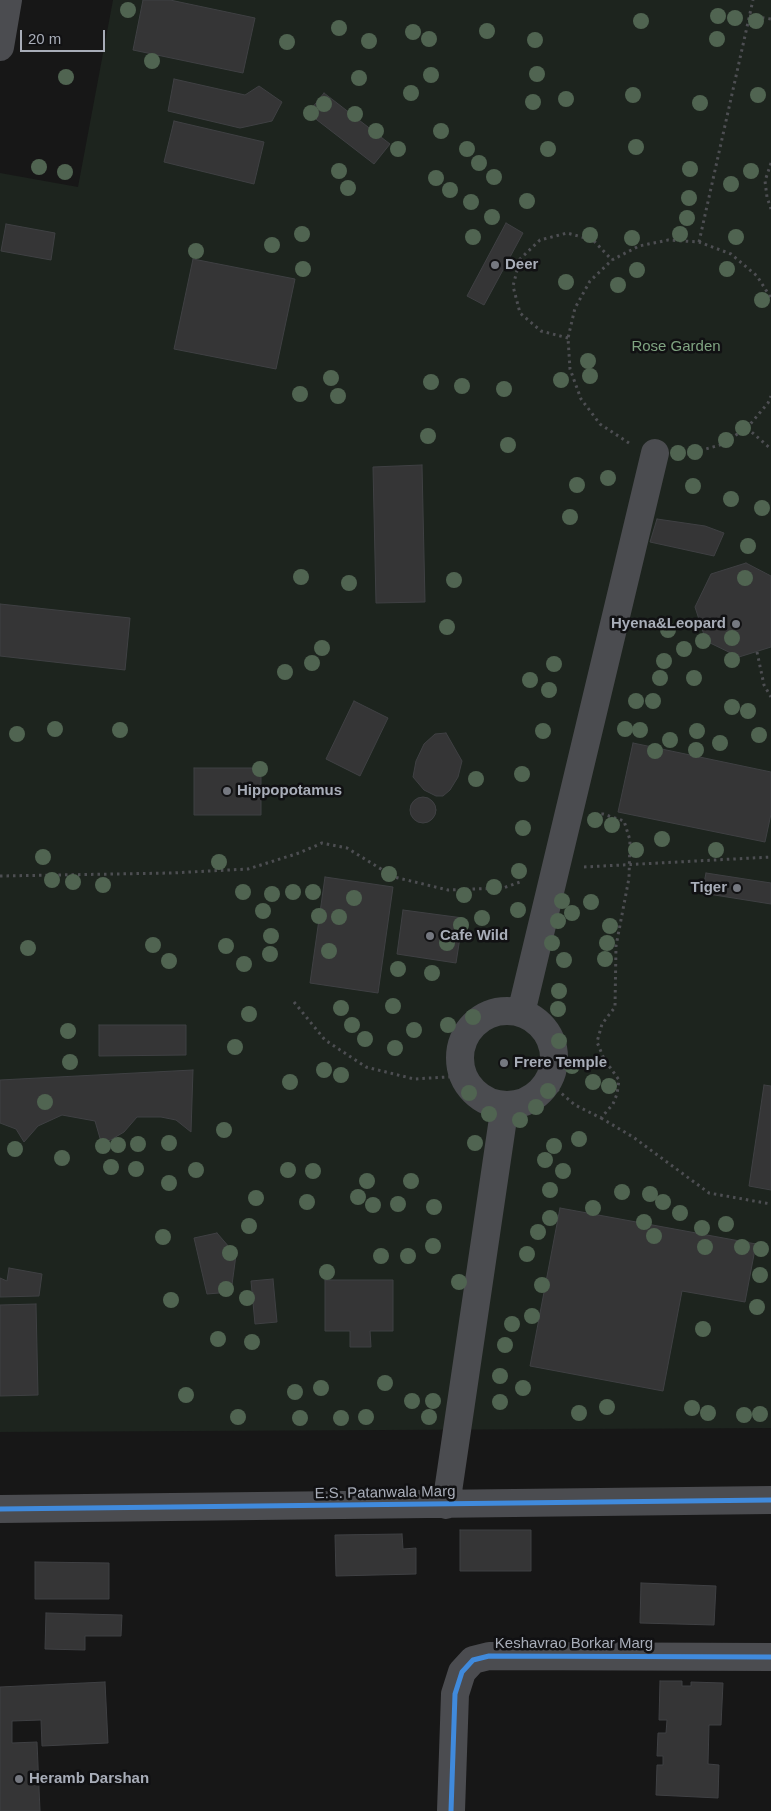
<!DOCTYPE html>
<html>
<head>
<meta charset="utf-8">
<style>
	body { margin:0 }
	#map { position:relative; width:771px; height:1811px; overflow:hidden; background:#171717; font-family:Helvetica,sans-serif }
	canvas { display:block }
	.scale { position:absolute; left:20px; top:30px; width:85px; height:22px; box-sizing:border-box; border:2px solid #a8adb8; border-top:0; padding-left:6px; font-size:15px; line-height:18px; white-space:nowrap; color:#a8adb8; -webkit-text-stroke:4px #111113; paint-order:stroke }
</style>
</head>
<body>
<div id="map">
<canvas width="771" height="1811"></canvas>
<div class="scale">20 m</div>
</div>
<script>
const ctx = document.querySelector('canvas').getContext('2d');
ctx.lineJoin = 'round';
function paint(path, color) {
  ctx.fillStyle = color;
  ctx.fill(path, 'evenodd');
}
function toPath(rows) {
  const path = new Path2D();
  for (const r of rows) {
    if (r.length === 3) {
      path.moveTo(r[0] + r[2], r[1]);
      path.arc(r[0], r[1], r[2], 0, 2 * Math.PI);
      continue;
    }
    path.moveTo(r[0], r[1]);
    for (let i = 2; i < r.length; i += 2) path.lineTo(r[i], r[i + 1]);
  }
  return path;
}
function trace(path, color, width, dash) {
  ctx.strokeStyle = color;
  ctx.lineWidth = width;
  ctx.lineCap = dash ? 'butt' : 'round';
  ctx.setLineDash(dash || []);
  ctx.stroke(path);
}
function write(font, color, halo, rows, align = 'center') {
  ctx.font = font + ' Helvetica,sans-serif';
  ctx.lineWidth = 5;
  ctx.setLineDash([]);
  ctx.textBaseline = 'middle';
  ctx.strokeStyle = halo;
  ctx.fillStyle = color;
  for (const [text, x, y, turn = 0] of rows) {
    ctx.save();
    ctx.translate(x, y);
    ctx.rotate((+turn || 0) * Math.PI / 180);
    ctx.textAlign = isNaN(turn) ? turn : align;
    if (halo) ctx.strokeText(text, 0, 0);
    ctx.fillText(text, 0, 0);
    ctx.restore();
  }
}
paint(toPath([
	[113,0,771,0,771,1428,0,1432,0,173,78,187]
]), '#1d241e');
const building = toPath([
	[143,0,170,0,255,18,243,73,133,50,143,0],
	[174,79,245,95,259,86,282,102,272,121,240,128,168,111,174,79],
	[324,93,390,144,374,164,308,113,324,93],
	[174,121,264,142,254,184,164,162,174,121],
	[506,223,523,233,484,305,467,296,506,223],
	[6,224,55,233,51,260,1,251,6,224],
	[193,259,295,279,276,369,174,349,193,259],
	[422,465,425,602,376,603,373,467,422,465],
	[657,519,705,526,724,533,714,556,650,542,657,519],
	[746,563,771,576,771,647,739,657,706,641,695,607,711,574,746,563],
	[0,604,130,618,125,670,0,656,0,604],
	[354,701,388,718,360,776,326,759,354,701],
	[446,733,462,761,458,777,450,790,443,796,436,796,424,790,413,777,416,761,424,744,435,734,446,733],
	[633,743,771,772,771,814,765,842,618,812,633,743],
	[194,768,261,768,261,815,194,815,194,768],
	[423,810,13],
	[706,873,771,883,771,904,702,893,706,873],
	[325,877,393,887,378,993,310,983,325,877],
	[403,910,463,918,456,963,397,954,403,910],
	[99,1025,186,1025,186,1055,99,1056,99,1025],
	[193,1070,191,1132,176,1120,161,1117,137,1117,124,1132,102,1145,95,1121,62,1115,38,1126,24,1142,16,1129,0,1123,0,1080,193,1070],
	[764,1085,771,1086,771,1190,749,1186,764,1085],
	[560,1208,756,1244,745,1302,682,1291,663,1391,530,1366,560,1208],
	[217,1233,236,1255,231,1292,207,1294,194,1238,217,1233],
	[9,1268,42,1274,39,1296,0,1297,0,1278,7,1281,9,1268],
	[273,1279,277,1322,255,1324,251,1281,273,1279],
	[325,1280,393,1280,393,1331,370,1331,371,1347,350,1347,350,1331,325,1331,325,1280],
	[36,1304,38,1395,0,1396,0,1305,36,1304],
	[460,1530,531,1530,531,1571,460,1571,460,1530],
	[402,1534,403,1549,416,1548,416,1574,336,1576,335,1535,402,1534],
	[35,1562,109,1563,109,1599,35,1599,35,1562],
	[641,1583,716,1586,714,1625,640,1623,641,1583],
	[46,1613,122,1615,121,1636,85,1636,85,1650,45,1649,46,1613],
	[660,1681,682,1681,682,1686,691,1686,691,1682,723,1683,721,1725,709,1725,708,1764,719,1765,718,1798,656,1795,657,1765,663,1765,663,1756,657,1756,658,1733,666,1733,667,1720,659,1720,660,1681],
	[105,1682,108,1743,42,1746,41,1720,12,1721,12,1743,37,1742,40,1811,0,1811,0,1687,105,1682]
]);
paint(building, '#353536');
trace(building, '#3f4043', 1);
trace(toPath([
	[749,16,771,19],
	[771,163,765,181,767,197,771,209],
	[699,242,753,0],
	[568,338,541,331,520,313,513,286,520,259,540,240,567,233,593,240,612,260],
	[747,428,771,449],
	[629,443,600,424,581,399,570,369,568,338,575,308,590,281,612,260,639,246,668,240,699,242,731,254,757,276,771,298],
	[681,454,688,454,720,445,747,428,768,403,771,396],
	[757,652,764,685,771,697],
	[584,867,771,857],
	[0,876,171,873,248,869,299,853,322,843,347,848,394,877,448,890,503,888,523,881],
	[294,1002,325,1040,366,1067,414,1079,463,1076],
	[547,1081,575,1105,601,1118,613,1104,617,1094,619,1080,604,1059,597,1042,602,1024,615,1007,616,946,629,878,630,840,624,821,603,814,597,814],
	[601,1118,633,1137,709,1193,771,1204]
]), '#4d4e52', 3, [2.5, 4]);
trace(toPath([
	[0,47,8,0],
	[507,1058,47],
	[521,1013,655,453],
	[446,1505,505,1105],
	[0,1509,771,1500],
	[451,1811,455,1694,462,1672,473,1660,489,1656,771,1657]
]), '#4b4c50', 28);
trace(toPath([
	[0,1509,771,1500],
	[451,1811,455,1694,462,1672,473,1660,489,1656,771,1657]
]), '#408adc', 5);
ctx.fillStyle = '#506451';
for (const [x, y] of [
	[128,10],
	[718,16],
	[735,18],
	[641,21],
	[756,21],
	[339,28],
	[487,31],
	[413,32],
	[429,39],
	[717,39],
	[535,40],
	[369,41],
	[287,42],
	[152,61],
	[537,74],
	[431,75],
	[66,77],
	[359,78],
	[411,93],
	[633,95],
	[758,95],
	[566,99],
	[533,102],
	[700,103],
	[324,104],
	[311,113],
	[355,114],
	[376,131],
	[441,131],
	[636,147],
	[398,149],
	[467,149],
	[548,149],
	[479,163],
	[39,167],
	[690,169],
	[339,171],
	[751,171],
	[65,172],
	[494,177],
	[436,178],
	[731,184],
	[348,188],
	[450,190],
	[689,198],
	[527,201],
	[471,202],
	[492,217],
	[687,218],
	[302,234],
	[680,234],
	[590,235],
	[473,237],
	[736,237],
	[632,238],
	[272,245],
	[196,251],
	[303,269],
	[727,269],
	[637,270],
	[566,282],
	[618,285],
	[762,300],
	[588,361],
	[590,376],
	[331,378],
	[561,380],
	[431,382],
	[462,386],
	[504,389],
	[300,394],
	[338,396],
	[743,428],
	[428,436],
	[726,440],
	[508,445],
	[695,452],
	[678,453],
	[608,478],
	[577,485],
	[693,486],
	[731,499],
	[762,508],
	[570,517],
	[748,546],
	[301,577],
	[745,578],
	[454,580],
	[349,583],
	[447,627],
	[668,630],
	[732,638],
	[703,641],
	[322,648],
	[684,649],
	[732,660],
	[664,661],
	[312,663],
	[554,664],
	[285,672],
	[660,678],
	[694,678],
	[530,680],
	[549,690],
	[636,701],
	[653,701],
	[732,707],
	[748,711],
	[55,729],
	[625,729],
	[120,730],
	[640,730],
	[543,731],
	[697,731],
	[17,734],
	[759,735],
	[670,740],
	[720,743],
	[696,750],
	[655,751],
	[260,769],
	[522,774],
	[476,779],
	[595,820],
	[612,825],
	[523,828],
	[662,839],
	[636,850],
	[716,850],
	[43,857],
	[219,862],
	[519,871],
	[389,874],
	[52,880],
	[73,882],
	[103,885],
	[494,887],
	[243,892],
	[293,892],
	[313,892],
	[272,894],
	[464,895],
	[354,898],
	[562,901],
	[591,902],
	[518,910],
	[263,911],
	[572,913],
	[319,916],
	[339,917],
	[482,918],
	[558,921],
	[461,925],
	[610,926],
	[271,936],
	[447,943],
	[552,943],
	[607,943],
	[153,945],
	[226,946],
	[28,948],
	[329,951],
	[270,954],
	[605,959],
	[564,960],
	[169,961],
	[244,964],
	[398,969],
	[432,973],
	[559,991],
	[393,1006],
	[341,1008],
	[558,1009],
	[249,1014],
	[473,1017],
	[352,1025],
	[448,1025],
	[414,1030],
	[68,1031],
	[365,1039],
	[559,1041],
	[235,1047],
	[395,1048],
	[70,1062],
	[572,1066],
	[324,1070],
	[341,1075],
	[290,1082],
	[593,1082],
	[609,1086],
	[548,1091],
	[469,1093],
	[45,1102],
	[536,1107],
	[489,1114],
	[520,1120],
	[224,1130],
	[579,1139],
	[169,1143],
	[475,1143],
	[138,1144],
	[118,1145],
	[103,1146],
	[554,1146],
	[15,1149],
	[62,1158],
	[545,1160],
	[111,1167],
	[136,1169],
	[196,1170],
	[288,1170],
	[313,1171],
	[563,1171],
	[367,1181],
	[411,1181],
	[169,1183],
	[550,1190],
	[622,1192],
	[650,1194],
	[358,1197],
	[256,1198],
	[307,1202],
	[663,1202],
	[398,1204],
	[373,1205],
	[434,1207],
	[593,1208],
	[680,1213],
	[550,1218],
	[644,1222],
	[726,1224],
	[249,1226],
	[702,1228],
	[538,1232],
	[654,1236],
	[163,1237],
	[433,1246],
	[705,1247],
	[742,1247],
	[761,1249],
	[230,1253],
	[527,1254],
	[381,1256],
	[408,1256],
	[327,1272],
	[760,1275],
	[459,1282],
	[542,1285],
	[226,1289],
	[247,1298],
	[171,1300],
	[757,1307],
	[532,1316],
	[512,1324],
	[703,1329],
	[218,1339],
	[252,1342],
	[505,1345],
	[500,1376],
	[385,1383],
	[321,1388],
	[523,1388],
	[295,1392],
	[186,1395],
	[412,1401],
	[433,1401],
	[500,1402],
	[607,1407],
	[692,1408],
	[579,1413],
	[708,1413],
	[760,1414],
	[744,1415],
	[238,1417],
	[366,1417],
	[429,1417],
	[300,1418],
	[341,1418]
]) {
  ctx.beginPath();
  ctx.arc(x, y, 8, 0, 2 * Math.PI);
  ctx.fill();
}
for (const [x, y, r, color] of [
	[495,265,5,"#757880"],
	[736,624,5,"#757880"],
	[227,791,5,"#757880"],
	[737,888,5,"#757880"],
	[430,936,5,"#757880"],
	[504,1063,5,"#757880"],
	[19,1779,5,"#757880"]
]) {
  const dot = new Path2D();
  dot.arc(x, y, r, 0, 2 * Math.PI);
  ctx.fillStyle = color;
  ctx.fill(dot);
  trace(dot, '#111113', 2);
}
write('bold 15px', '#a8adb8', '#111113', [
	["Deer",505,265],
	["Hyena&Leopard",726,624,"right"],
	["Hippopotamus",237,791],
	["Tiger",727,888,"right"],
	["Cafe Wild",440,936],
	["Frere Temple",514,1063],
	["Heramb Darshan",29,1779]
], 'left');
write('15px', '#7fa381', '#111113', [
	["Rose Garden",676,347]
]);
write('15px', '#a8adb8', '#111113', [
	["E.S. Patanwala Marg",385,1493,-1],
	["Keshavrao Borkar Marg",574,1644]
]);
</script>
</body>
</html>
